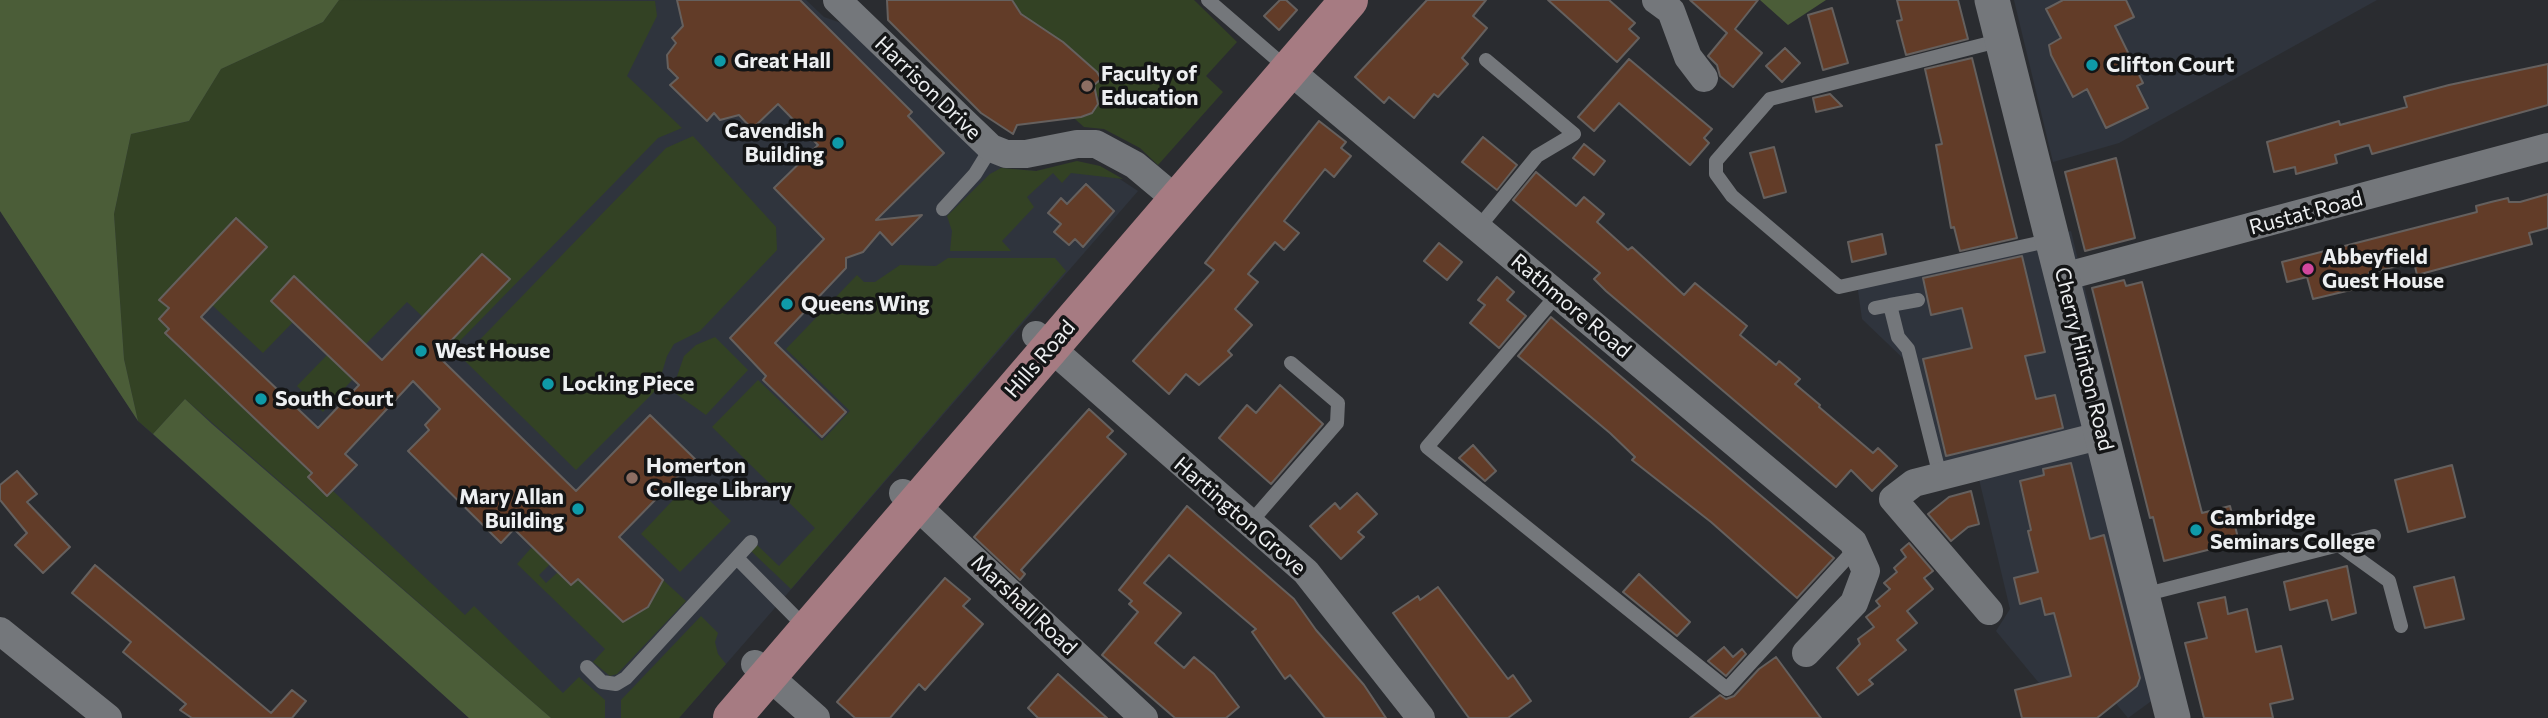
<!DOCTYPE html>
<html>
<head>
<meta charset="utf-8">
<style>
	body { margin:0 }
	canvas { display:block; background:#2a2c30 }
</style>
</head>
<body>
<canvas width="2548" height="718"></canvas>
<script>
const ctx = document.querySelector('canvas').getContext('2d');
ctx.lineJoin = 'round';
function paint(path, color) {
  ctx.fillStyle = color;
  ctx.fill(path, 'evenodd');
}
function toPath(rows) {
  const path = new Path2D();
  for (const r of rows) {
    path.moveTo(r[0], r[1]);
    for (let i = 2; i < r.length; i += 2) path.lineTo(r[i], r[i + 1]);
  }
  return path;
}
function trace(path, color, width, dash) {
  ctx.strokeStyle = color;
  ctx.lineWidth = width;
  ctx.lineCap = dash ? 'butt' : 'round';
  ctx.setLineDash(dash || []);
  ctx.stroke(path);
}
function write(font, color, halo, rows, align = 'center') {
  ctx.font = font + ' Commissioner,sans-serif';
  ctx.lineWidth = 7;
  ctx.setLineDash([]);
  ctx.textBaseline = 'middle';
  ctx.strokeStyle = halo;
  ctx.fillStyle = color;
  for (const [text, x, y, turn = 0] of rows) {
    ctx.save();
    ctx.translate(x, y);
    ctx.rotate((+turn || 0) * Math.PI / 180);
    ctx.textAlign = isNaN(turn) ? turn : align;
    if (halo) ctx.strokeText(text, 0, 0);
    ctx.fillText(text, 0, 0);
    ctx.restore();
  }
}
paint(toPath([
	[0,0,806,0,824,17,847,25,966,141,1001,168,1036,171,1100,166,1138,191,679,718,469,718,138,421,0,211],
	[2014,0,2377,0,2119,143,2053,162],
	[2071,231,2179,681,2128,718,2089,671,2039,683,1996,631,2010,609,1979,479,1942,490,1909,364,1862,319,1857,283]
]), '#2f343d');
paint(toPath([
	[339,0,655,1,657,16,627,76,682,128,658,138,453,348,448,344,509,280,483,254,423,317,407,302,366,344,294,276,271,301,293,322,263,353,212,305,267,247,237,218,160,300,169,308,159,319,169,329,165,334,312,473,309,477,326,496,332,490,465,615,474,606,563,693,579,677,605,700,605,718,551,718,185,399,153,434,138,421,124,359,114,214,131,134,189,121,221,69,323,22],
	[1013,0,1194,0,1237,42,1206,76,1223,92,1158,165,1140,148,1104,129,1084,127,1075,119,1075,115,1086,115,1095,109,1099,98,1093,87,1101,79,1063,42,1021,14],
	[693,136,776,227,777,250,700,331,674,344,667,356,657,389,576,470,462,358,666,148],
	[1077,161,1100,166,1123,179,1071,173,1062,183,1053,173,1027,197,1034,207,1002,241,1011,251,950,251,952,231,947,216,990,174,1001,168,1036,171],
	[948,258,1055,258,1066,271,791,589,751,551,757,545,779,566,815,528,712,427,758,380,822,441,850,411,786,349,857,275,864,282,875,282,900,265,936,266],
	[715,337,748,370,706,415,672,391,684,356,696,345],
	[327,355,353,379,323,412,297,386],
	[690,482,731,521,680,572,641,534],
	[532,547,550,564,539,575,546,583,558,572,571,585,578,579,623,622,648,607,663,580,686,601,617,674,610,676,593,662,605,649,517,564],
	[701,616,718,633,715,642,718,654,726,664,679,718,621,718,621,700]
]), '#334224');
paint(toPath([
	[0,0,339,0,323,22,221,69,189,121,131,134,114,214,124,359,138,421,0,211],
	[1760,0,1826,0,1788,25],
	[185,399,212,424,551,718,469,718,153,434]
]), '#4b5d38');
const building = toPath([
	[677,0,800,0,912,112,908,116,944,153,876,220,922,215,892,245,880,232,863,252,846,258,846,268,775,343,846,412,822,437,763,380,766,376,730,338,824,239,774,188,818,145,778,104,752,129,739,115,720,120,714,113,707,121,670,85,678,78,668,68,667,55,676,43,672,38,683,26,677,0],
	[887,0,1012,0,1021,14,1063,42,1097,72,1101,79,1094,85,1098,104,1092,113,1081,117,1017,125,1013,134,981,113,888,20,887,0],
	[1280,0,1286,0,1297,10,1279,30,1264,16,1280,0],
	[1427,0,1486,0,1473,16,1487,28,1462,58,1468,64,1438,97,1434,94,1414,118,1389,97,1384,103,1355,77,1427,0],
	[1548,0,1609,0,1635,23,1629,29,1639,38,1617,62,1548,0],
	[1690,0,1758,0,1735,29,1762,53,1733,87,1720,76,1717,65,1708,56,1727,33,1690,0],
	[1897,0,1958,0,1968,39,1906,55,1897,21,1902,20,1897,0],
	[2063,0,2126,0,2134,17,2115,26,2143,83,2137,86,2148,108,2106,128,2087,89,2073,97,2051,55,2049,45,2061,38,2046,9,2063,0],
	[1832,8,1848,63,1823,70,1808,15,1832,8],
	[1785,48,1800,63,1782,82,1766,66,1785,48],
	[1972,58,2017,238,1960,251,1954,227,1951,228,1936,145,1942,144,1925,69,1972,58],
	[1629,59,1712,129,1704,138,1709,143,1690,165,1619,103,1594,131,1578,117,1629,59],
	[2548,64,2548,105,2372,154,2369,145,2335,155,2337,163,2296,174,2295,167,2274,172,2267,142,2339,121,2340,125,2407,107,2404,97,2449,85,2548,64],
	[1830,94,1842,106,1816,112,1813,98,1830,94],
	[1319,121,1346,142,1341,148,1351,156,1334,177,1325,169,1284,221,1299,233,1284,250,1275,242,1248,274,1258,282,1235,309,1252,325,1228,351,1232,355,1199,385,1186,374,1169,394,1133,361,1214,270,1205,263,1319,121],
	[1483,137,1517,165,1497,190,1462,162,1483,137],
	[1584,144,1605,161,1594,175,1573,158,1584,144],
	[1774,147,1786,192,1764,198,1750,153,1774,147],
	[2116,158,2135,238,2085,251,2065,172,2116,158],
	[1536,172,1576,206,1584,197,1604,214,1597,222,1628,250,1632,247,1684,295,1695,283,1747,326,1740,335,1776,365,1779,361,1800,379,1795,384,1820,405,1819,407,1873,453,1878,448,1897,466,1872,491,1851,470,1836,487,1606,291,1594,279,1600,273,1513,200,1536,172],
	[1086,184,1114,211,1083,247,1075,239,1069,245,1054,232,1061,224,1048,213,1061,198,1067,204,1086,184],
	[2548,194,2548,228,2529,233,2532,244,2417,275,2414,262,2369,273,2372,285,2313,299,2307,277,2287,282,2282,262,2477,212,2476,206,2491,202,2508,198,2509,202,2520,202,2548,194],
	[236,218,267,247,201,317,318,428,359,385,271,301,294,276,382,360,482,254,510,279,448,344,453,348,442,360,576,491,650,415,695,459,619,537,663,580,648,607,623,622,578,579,571,585,514,529,501,543,408,451,429,430,425,425,440,409,413,381,345,454,357,465,327,496,308,477,312,473,165,333,169,329,159,319,169,308,159,300,236,218],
	[1882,234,1886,254,1852,262,1848,242,1882,234],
	[1439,243,1462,262,1447,280,1424,261,1439,243],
	[2022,256,2045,352,2025,356,2036,399,2055,395,2063,428,1946,456,1923,359,1972,348,1962,308,1931,315,1923,278,2022,256],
	[1497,277,1514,292,1507,300,1526,316,1499,348,1470,323,1485,305,1478,300,1497,277],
	[2124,280,2126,286,2142,282,2202,513,2230,506,2239,542,2164,561,2153,517,2150,518,2092,288,2124,280],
	[1551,317,1834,558,1797,598,1711,522,1632,460,1635,457,1610,433,1518,356,1551,317],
	[1280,385,1323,424,1271,484,1219,438,1247,405,1256,413,1280,385],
	[1089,409,1113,431,1107,437,1126,454,1021,570,1025,574,1020,580,974,537,1089,409],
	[1473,445,1496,471,1485,481,1459,458,1473,445],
	[2071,463,2090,539,2104,535,2140,678,2137,686,2097,718,2022,718,2015,690,2071,676,2054,613,2045,615,2041,598,2020,604,2014,578,2038,572,2028,531,2031,530,2020,481,2044,475,2043,469,2071,463],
	[2452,465,2465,517,2408,532,2395,480,2452,465],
	[17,471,37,494,27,502,70,547,43,573,15,545,27,533,0,500,0,485,17,471],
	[1971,491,1979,524,1968,527,1951,541,1928,514,1949,497,1971,491],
	[1357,493,1377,514,1358,532,1364,537,1341,559,1310,526,1335,503,1340,509,1357,493],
	[1187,506,1294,599,1316,630,1364,685,1386,718,1325,718,1290,675,1285,679,1252,632,1256,629,1169,555,1144,583,1181,613,1155,643,1184,668,1194,657,1214,674,1239,707,1226,718,1175,718,1102,655,1138,612,1129,604,1132,601,1119,590,1187,506],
	[1909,543,1933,571,1924,578,1933,589,1907,611,1917,623,1897,640,1906,650,1869,680,1873,684,1858,695,1837,668,1860,644,1858,639,1874,627,1866,617,1880,606,1876,601,1890,589,1884,583,1897,572,1894,568,1906,557,1901,550,1909,543],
	[95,565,271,713,292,690,306,701,292,718,192,718,180,710,186,704,123,652,131,642,72,593,95,565],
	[2347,566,2356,613,2332,620,2327,600,2290,610,2284,582,2347,566],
	[1639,574,1690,622,1677,636,1623,592,1639,574],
	[2454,577,2464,619,2425,628,2414,587,2454,577],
	[945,578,970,599,963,606,983,624,925,690,919,684,890,718,855,718,837,702,945,578],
	[1438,587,1508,679,1513,675,1531,701,1508,718,1469,718,1393,613,1418,596,1420,600,1438,587],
	[2225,597,2228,614,2247,609,2256,652,2281,646,2293,699,2270,704,2273,718,2204,718,2185,643,2207,638,2198,603,2225,597],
	[1724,647,1733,657,1742,649,1746,654,1726,676,1708,661,1724,647],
	[1776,657,1821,718,1690,718,1720,695,1726,699,1734,696,1759,669,1776,657],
	[1058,674,1107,718,1038,718,1028,708,1058,674]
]);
paint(building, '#623c28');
trace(building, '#65605e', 2);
trace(toPath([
	[1208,0,1289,70],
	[2002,40,1770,99,1716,161,1716,174,1732,196,1839,287,2052,240],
	[943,209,975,174,991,148],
	[1479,227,1537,156,1574,134,1486,60],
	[1557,295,1427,447,1727,689,1856,548],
	[1918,300,1890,305,1898,337,1908,349,1940,476],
	[1875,308,1890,305],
	[1249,524,1337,423,1338,403,1291,363],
	[2339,545,2389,581,2401,626],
	[737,558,806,628],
	[2143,595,2374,536],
	[587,667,602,682,616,684,626,678,751,542]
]), '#74777b', 14);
trace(toPath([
	[837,0,991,148,1006,154,1026,154,1077,144,1096,144,1135,165,1178,201],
	[1656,0,1671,11,1688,57,1704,78],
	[1289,70,1853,542,1866,571,1854,603,1806,653],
	[2063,277,2548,147],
	[1036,335,1306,572,1421,718],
	[903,493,1144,718],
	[1989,611,1893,499,1914,483,2103,435],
	[0,631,108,718],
	[755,664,816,718]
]), '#74777b', 28);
trace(toPath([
	[1992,0,2173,718]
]), '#74777b', 35);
trace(toPath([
	[732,718,1349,0]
]), '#a67b82', 38);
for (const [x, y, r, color] of [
	[720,61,7,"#0f9aa8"],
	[2092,65,7,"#0f9aa8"],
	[1087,86,7,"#8d6e63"],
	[838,143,7,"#0f9aa8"],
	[2308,269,7,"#d1479c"],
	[787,304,7,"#0f9aa8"],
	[421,351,7,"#0f9aa8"],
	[548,384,7,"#0f9aa8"],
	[261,399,7,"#0f9aa8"],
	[632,478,7,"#8d6e63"],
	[578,509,7,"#0f9aa8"],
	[2196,530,7,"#0f9aa8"]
]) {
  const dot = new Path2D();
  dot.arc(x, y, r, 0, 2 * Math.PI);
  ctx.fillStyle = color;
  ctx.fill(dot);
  trace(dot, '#141516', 2.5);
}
write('bold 21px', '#edeff1', '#141516', [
	["Great Hall",734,61],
	["Clifton Court",2106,65],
	["Faculty of",1101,74],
	["Education",1101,98],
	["Cavendish",824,131,"right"],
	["Building",824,155,"right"],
	["Abbeyfield",2322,257],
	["Guest House",2322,281],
	["Queens Wing",801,304],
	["West House",435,351],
	["Locking Piece",562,384],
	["South Court",275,399],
	["Homerton",646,466],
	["College Library",646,490],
	["Mary Allan",564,497,"right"],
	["Building",564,521,"right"],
	["Cambridge",2210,518],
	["Seminars College",2210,542]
], 'left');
write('21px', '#edeff1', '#141516', [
	["Harrison Drive",928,88,44],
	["Rustat Road",2306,213,-15],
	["Rathmore Road",1571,306,40],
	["Hills Road",1040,359,-49],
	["Cherry Hinton Road",2084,359,76],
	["Hartington Grove",1240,516,41],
	["Marshall Road",1024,605,43]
]);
</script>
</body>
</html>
